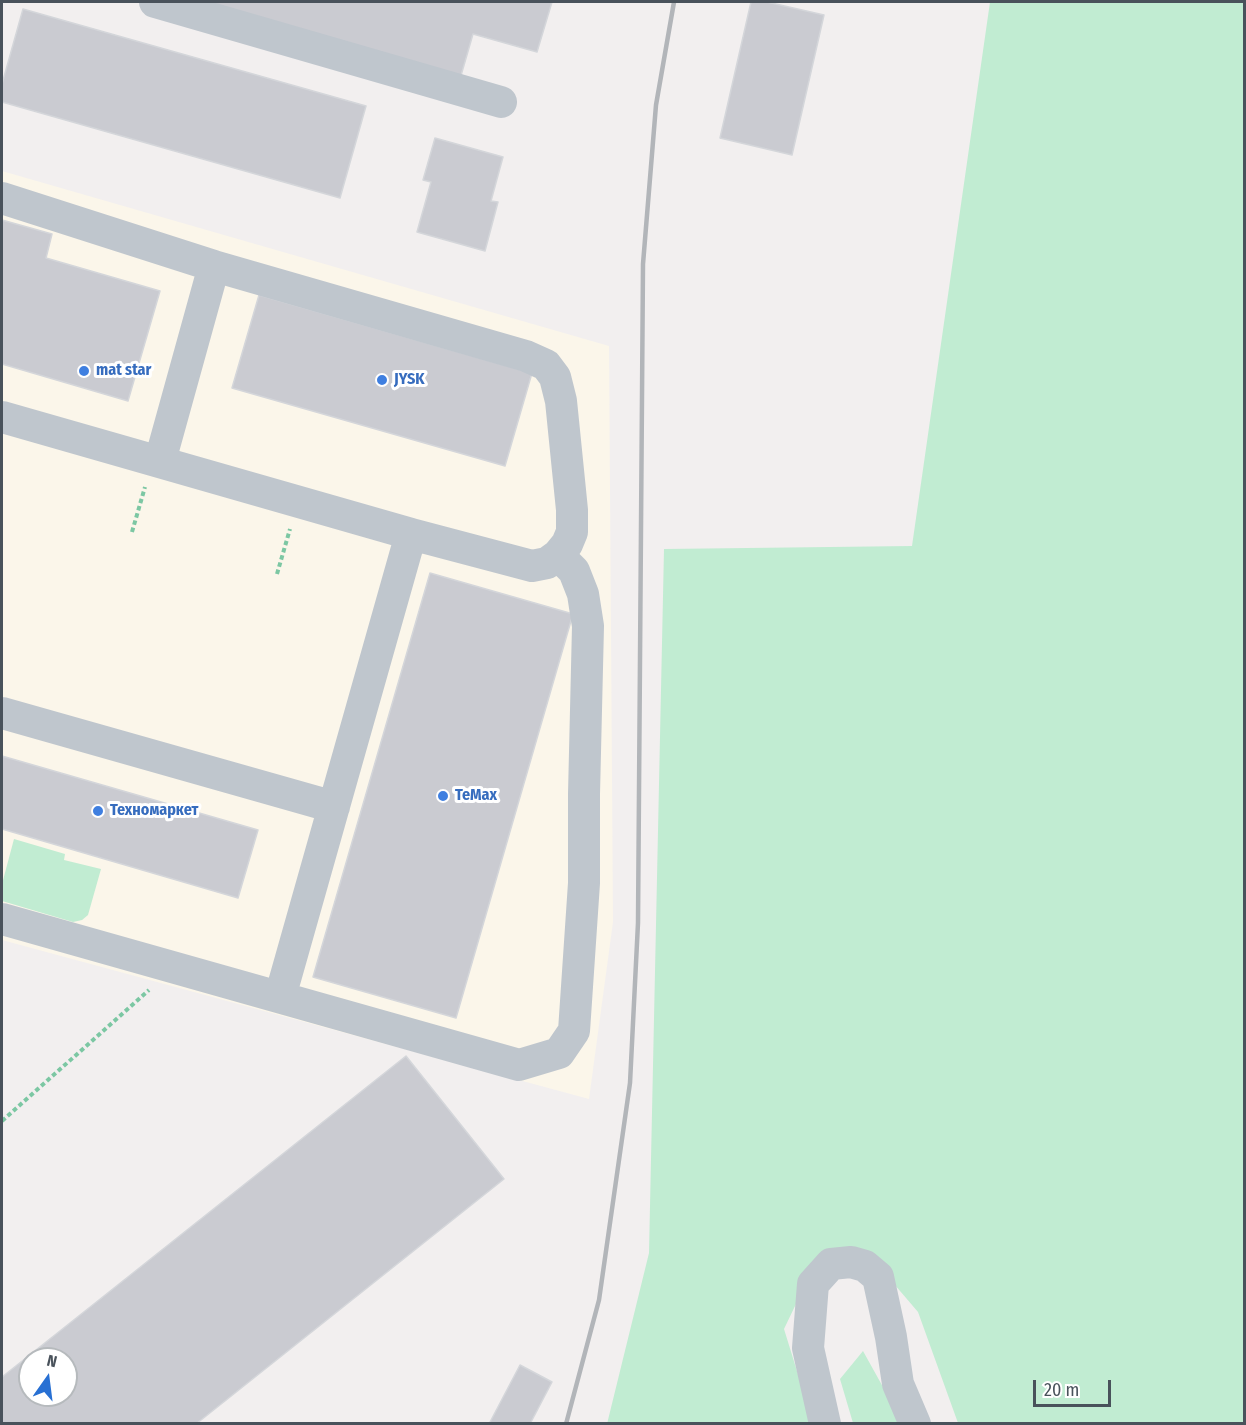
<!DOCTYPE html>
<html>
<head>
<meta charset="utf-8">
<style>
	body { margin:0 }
	#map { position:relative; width:1246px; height:1425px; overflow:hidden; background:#f2efef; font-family:"Fira Sans Condensed",sans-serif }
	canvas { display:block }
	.frame { position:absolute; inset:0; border:3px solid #49525b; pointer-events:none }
	.north { position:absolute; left:18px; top:1347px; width:60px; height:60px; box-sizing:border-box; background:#fff; border:2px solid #b6babd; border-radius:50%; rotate:14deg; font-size:16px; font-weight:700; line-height:24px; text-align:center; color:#49525b }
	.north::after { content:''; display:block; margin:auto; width:21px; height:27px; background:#2870d3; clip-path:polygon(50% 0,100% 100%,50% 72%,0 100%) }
	.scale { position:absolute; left:1033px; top:1380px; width:78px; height:27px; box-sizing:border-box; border:3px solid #49525b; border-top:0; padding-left:8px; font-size:18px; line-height:21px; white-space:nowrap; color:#49525b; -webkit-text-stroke:4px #fff; paint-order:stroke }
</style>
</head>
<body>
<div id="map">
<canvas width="1246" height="1425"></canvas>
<div class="frame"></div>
<div class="north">N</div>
<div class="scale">20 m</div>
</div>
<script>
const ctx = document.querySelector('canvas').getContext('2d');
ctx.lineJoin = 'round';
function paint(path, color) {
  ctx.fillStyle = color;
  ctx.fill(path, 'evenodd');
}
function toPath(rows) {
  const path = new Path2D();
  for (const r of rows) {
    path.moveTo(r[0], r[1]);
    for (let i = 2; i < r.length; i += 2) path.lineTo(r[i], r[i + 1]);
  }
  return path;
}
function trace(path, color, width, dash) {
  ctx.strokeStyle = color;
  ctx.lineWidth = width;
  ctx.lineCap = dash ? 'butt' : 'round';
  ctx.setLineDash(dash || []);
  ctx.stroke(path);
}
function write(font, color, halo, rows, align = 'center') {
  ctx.font = font + ' "Fira Sans Condensed",sans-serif';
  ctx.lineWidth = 6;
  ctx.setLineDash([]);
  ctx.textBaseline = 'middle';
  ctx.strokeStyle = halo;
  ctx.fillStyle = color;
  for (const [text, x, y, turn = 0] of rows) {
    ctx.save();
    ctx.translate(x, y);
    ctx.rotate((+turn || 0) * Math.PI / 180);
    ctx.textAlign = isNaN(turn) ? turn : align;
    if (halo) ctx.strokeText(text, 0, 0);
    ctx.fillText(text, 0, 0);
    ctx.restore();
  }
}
paint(toPath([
	[2,171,609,346,613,922,589,1099,2,940]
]), '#fbf6ea');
paint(toPath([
	[990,2,1244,2,1244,1423,958,1423,918,1312,865,1250,818,1258,784,1329,813,1423,607,1424,649,1253,664,549,912,546],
	[14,839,65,854,64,860,101,869,88,915,82,920,73,922,2,901,2,884],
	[863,1351,903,1423,853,1423,840,1379]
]), '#c1ecd2');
const building = toPath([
	[194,2,552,2,537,52,473,34,460,79,194,2],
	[751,2,767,2,824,15,792,155,720,138,751,2],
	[23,9,366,106,340,198,2,102,2,84,23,9],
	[435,138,503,157,491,201,498,202,485,251,417,232,431,182,423,180,435,138],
	[2,220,52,234,46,258,160,291,128,401,2,364,2,220],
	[259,295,532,373,505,466,232,388,259,295],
	[430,573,573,614,456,1018,313,977,430,573],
	[2,756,258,830,238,898,2,829,2,756],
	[406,1056,504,1179,196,1424,2,1424,2,1377,406,1056],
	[30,1359,66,1359,66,1395,30,1395,30,1359],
	[520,1365,552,1382,530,1424,489,1424,520,1365]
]);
paint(building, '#cacbd1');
trace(building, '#d4d6da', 1.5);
trace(toPath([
	[132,532,145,487],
	[277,574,290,529],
	[2,1121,149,990]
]), '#7cc7a3', 4, [4.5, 3]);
trace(toPath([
	[155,2,501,102],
	[2,198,214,266,526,356,546,365,555,377,561,401,572,510,572,532,567,544,558,555,547,563,532,566,411,534],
	[2,417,411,534,280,997],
	[160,461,214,266],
	[2,713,334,807],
	[2,919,519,1065,559,1053,574,1031,584,883,584,794,588,626,583,594,574,571,558,555],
	[825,1424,808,1348,813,1284,831,1264,851,1262,865,1266,878,1277,891,1337,898,1384,915,1424]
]), '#bfc6cd', 32);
trace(toPath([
	[566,1424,599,1300,630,1083,638,923,643,264,656,105,674,2]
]), '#b2b5b9', 4.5);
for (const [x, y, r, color] of [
	[84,371,6,"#3f7fe0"],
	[382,380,6,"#3f7fe0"],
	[443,796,6,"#3f7fe0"],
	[98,811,6,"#3f7fe0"]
]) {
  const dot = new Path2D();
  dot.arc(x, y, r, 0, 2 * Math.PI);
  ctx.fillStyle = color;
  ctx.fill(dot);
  trace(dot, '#fff', 2);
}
write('bold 16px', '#366cbe', '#fff', [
	["mat star",96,371],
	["JYSK",394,380],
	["ТеМах",455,796],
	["Техномаркет",110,811]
], 'left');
</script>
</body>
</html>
